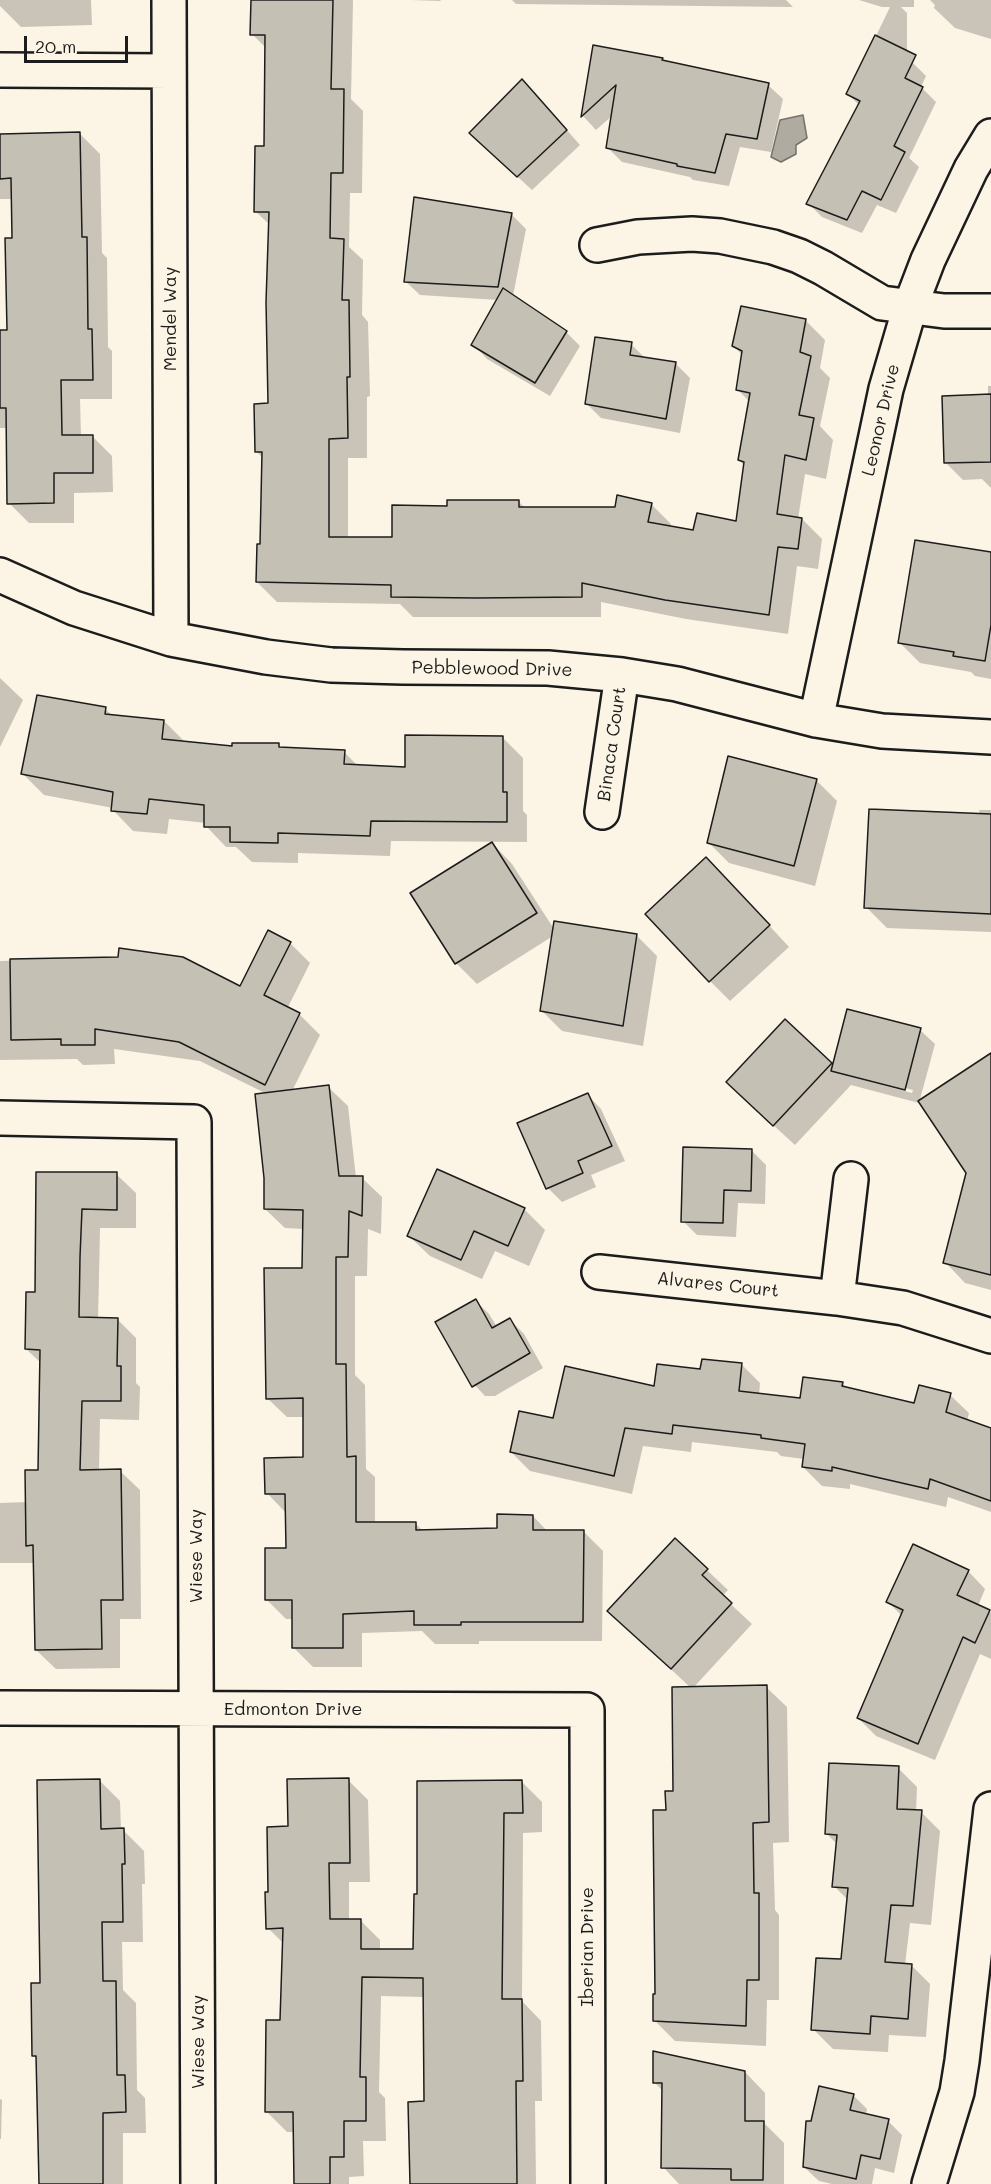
<!DOCTYPE html>
<html>
<head>
<meta charset="utf-8">
<style>
	body { margin:0 }
	#map { position:relative; width:991px; height:2184px; overflow:hidden; background:#fcf5e5; font-family:Mali,sans-serif }
	canvas { display:block }
	.scale { position:absolute; left:24px; top:36px; width:104px; height:27px; box-sizing:border-box; border:3px solid #1c1c1c; border-top:0; padding-left:8px; font-size:18px; line-height:21px; white-space:nowrap; color:#1c1c1c; -webkit-text-stroke:4px #fcf5e5; paint-order:stroke }
</style>
</head>
<body>
<div id="map">
<canvas width="991" height="2184"></canvas>
<div class="scale">20 m</div>
</div>
<script>
const ctx = document.querySelector('canvas').getContext('2d');
ctx.lineJoin = 'round';
function paint(path, color) {
  ctx.fillStyle = color;
  ctx.fill(path, 'evenodd');
}
function toPath(rows) {
  const path = new Path2D();
  for (const r of rows) {
    path.moveTo(r[0], r[1]);
    for (let i = 2; i < r.length; i += 2) path.lineTo(r[i], r[i + 1]);
  }
  return path;
}
function trace(path, color, width, dash) {
  ctx.strokeStyle = color;
  ctx.lineWidth = width;
  ctx.lineCap = dash ? 'butt' : 'round';
  ctx.setLineDash(dash || []);
  ctx.stroke(path);
}
function write(font, color, halo, rows, align = 'center') {
  ctx.font = font + ' Mali,sans-serif';
  ctx.lineWidth = 4.5;
  ctx.setLineDash([]);
  ctx.textBaseline = 'middle';
  ctx.strokeStyle = halo;
  ctx.fillStyle = color;
  for (const [text, x, y, turn = 0] of rows) {
    ctx.save();
    ctx.translate(x, y);
    ctx.rotate((+turn || 0) * Math.PI / 180);
    ctx.textAlign = isNaN(turn) ? turn : align;
    if (halo) ctx.strokeText(text, 0, 0);
    ctx.fillText(text, 0, 0);
    ctx.restore();
  }
}
const water = toPath([
	[803,115,807,138,796,145,796,154,781,162,771,157,780,120,803,115]
]);
paint(water, '#b0aba1');
trace(water, '#75726c', 1.5);
paint(toPath([
	[0,0,91,0,92,25,21,27,0,6],
	[253,0,353,0,351,99,363,111,362,193,350,193,349,247,363,260,362,315,368,322,370,396,367,397,367,458,348,458,348,539,393,539,448,507,518,501,525,508,616,508,651,504,671,524,670,528,694,532,737,523,745,466,739,460,750,402,738,390,743,356,734,346,805,320,825,340,820,368,830,378,820,426,833,440,826,479,805,474,798,519,802,519,822,539,818,569,797,566,788,634,686,619,601,602,601,617,413,617,400,604,277,602,257,582,262,546,263,458,256,451,269,405,270,225,255,211,266,147,266,48,252,34],
	[411,0,441,0,440,1],
	[512,0,786,0,793,7,516,4],
	[859,0,914,0,914,7,901,7,907,13,907,61,912,62,926,76,921,87,936,102,909,158,919,167,896,213,877,205,862,233,822,217,808,203,859,105,848,94,890,7,882,7],
	[930,0,991,0,991,39,955,28,934,8,935,5],
	[594,47,662,59,665,62,768,85,783,99,771,152,740,147,729,186,693,180,690,177,622,162,608,148,613,115,596,130,583,116],
	[536,95,580,145,532,190,485,147],
	[80,134,100,154,102,253,107,258,108,347,112,351,112,399,80,399,81,437,92,436,112,456,113,492,74,493,74,523,29,523,9,503,8,428,0,428,0,331,8,331,14,239,13,199,0,199,0,146],
	[512,215,526,229,513,296,566,332,580,346,550,396,487,359,473,344,498,300,420,295,405,281],
	[631,344,646,359,675,363,690,378,680,433,601,418,587,404],
	[988,386,991,386,991,488,982,479,963,480,946,463,988,396],
	[991,553,991,679,975,676,971,672,920,663,900,643],
	[0,678,23,700,0,747],
	[105,709,113,716,164,721,185,742,234,748,278,745,282,749,344,752,358,766,406,769,502,737,523,758,523,811,527,815,527,842,391,841,390,856,298,853,298,863,252,862,236,847,226,847,206,826,206,823,169,819,167,834,133,831,113,810,113,808,44,795,23,774],
	[816,780,837,801,815,886,729,863,708,842],
	[979,810,991,810,991,932,887,928,866,907,980,815],
	[492,843,512,864,554,929,636,935,657,956,643,1046,562,1031,542,1011,553,936,477,984,456,963,412,894],
	[727,880,789,947,730,1001,710,981],
	[290,943,310,963,287,1009,300,1015,320,1035,292,1091,328,1087,348,1106,356,1178,362,1178,382,1197,381,1234,368,1229,367,1276,355,1276,355,1375,365,1385,366,1469,375,1477,375,1524,416,1524,423,1531,498,1530,533,1516,548,1532,584,1532,603,1551,602,1641,479,1641,479,1644,435,1644,422,1631,362,1633,362,1667,313,1667,293,1647,294,1619,286,1619,266,1599,288,1550,286,1513,267,1493,305,1459,304,1417,287,1417,267,1398,303,1270,304,1229,285,1228,265,1209,267,1094,200,1061,114,1049,115,1064,83,1065,77,1059,0,1060,0,961,119,958,240,988],
	[785,1021,834,1067,920,1030,935,1044,919,1103,851,1085,795,1145,749,1103],
	[848,1073,913,1090,912,1093,848,1076],
	[991,1055,991,1290,965,1283,945,1262,968,1172],
	[587,1094,601,1109,625,1161,591,1175,596,1187,562,1202,548,1188,519,1124],
	[752,1151,766,1165,765,1204,738,1203,736,1237,697,1235,683,1221],
	[438,1171,525,1210,545,1230,529,1266,495,1251,482,1279,430,1256,409,1236],
	[37,1173,116,1174,136,1193,136,1228,100,1228,99,1277,98,1319,117,1319,136,1338,136,1383,140,1387,139,1420,100,1419,99,1471,120,1471,140,1490,141,1619,120,1619,120,1668,56,1669,36,1650,35,1563,0,1563,0,1503,27,1502,40,1472,41,1363,26,1349,36,1293],
	[475,1300,489,1314,497,1327,510,1320,524,1334,543,1368,495,1396,485,1396,471,1381],
	[742,1365,760,1383,759,1395,802,1400,842,1383,848,1389,915,1404,950,1395,969,1413,967,1421,991,1431,991,1512,948,1497,946,1507,850,1484,850,1489,822,1486,803,1467,804,1459,781,1456,777,1452,692,1442,691,1452,643,1446,632,1494,530,1471,511,1452,554,1420,701,1371],
	[675,1540,728,1590,722,1596,752,1624,693,1688,766,1687,787,1707,789,1842,773,1843,775,1910,779,1915,779,2000,767,2000,766,2046,675,2041,654,2020,667,1811,675,1793,691,1688,630,1631],
	[968,1571,985,1589,978,1606,991,1613,991,1659,980,1654,935,1760,876,1736,858,1718,902,1616,888,1602],
	[898,1768,917,1787,916,1812,921,1812,940,1831,931,1925,910,1923,905,1965,911,1965,930,1984,926,2037,889,2035,888,2052,833,2049,814,2030,842,1961,848,1900,834,1886,837,1844,827,1834],
	[348,1780,368,1800,370,1882,349,1882,349,1920,360,1920,380,1940,380,1951,414,1951,418,1895,522,1782,542,1802,542,1832,523,1833,522,2001,541,2021,542,2101,535,2101,536,2184,411,2184,426,2103,425,1997,381,1996,379,2092,385,2098,386,2141,363,2141,364,2176,349,2177,349,2184,295,2184,295,2132,287,2132,267,2112,282,2021,284,1944,268,1928,270,1893,289,1828],
	[100,1781,120,1801,121,1830,123,1830,144,1851,145,1884,142,1884,143,1942,122,1942,123,1990,136,2003,137,2090,145,2098,146,2133,123,2133,123,2184,40,2184,37,2059,34,2056,41,1984],
	[745,2072,765,2093,765,2124,784,2143,784,2184,679,2184,663,2167,663,2091,654,2082],
	[853,2095,867,2109,866,2115,888,2121,902,2135,894,2173,875,2168,872,2184,832,2184,819,2181,804,2167,812,2123],
	[0,2099,2,2100,1,2139,0,2139]
]), '#0003');
const building = toPath([
	[251,0,333,0,331,89,344,89,343,173,331,173,330,238,344,239,342,300,349,300,350,377,347,377,348,438,329,439,329,537,392,537,392,505,447,506,447,500,519,500,519,507,615,507,617,495,652,503,648,522,693,530,697,513,736,521,744,462,738,460,750,393,736,390,742,351,732,346,741,306,806,319,800,352,811,356,799,415,814,418,806,460,785,455,777,514,802,518,798,549,778,547,769,615,665,600,582,583,582,597,476,598,391,597,391,585,256,582,257,544,260,544,262,452,255,452,254,404,268,403,266,302,269,212,254,212,255,146,264,146,265,35,250,35,251,0],
	[875,35,916,55,905,78,923,87,894,146,905,152,881,200,862,191,847,220,806,204,860,101,846,94,875,35],
	[593,45,663,58,662,60,769,83,757,139,726,134,715,173,677,166,677,164,606,148,616,85,581,117,593,45],
	[522,79,567,130,517,177,469,133,522,79],
	[80,132,82,237,87,237,88,329,92,329,93,380,61,380,62,435,93,435,93,473,54,473,54,503,7,504,6,408,0,408,0,330,7,330,5,238,12,238,11,178,0,179,0,134,80,132],
	[414,197,512,213,498,287,404,282,414,197],
	[503,288,567,331,535,383,471,345,503,288],
	[595,337,632,342,630,355,676,362,666,419,585,404,595,337],
	[991,394,991,462,944,463,942,396,991,394],
	[915,540,991,552,991,625,985,661,953,656,954,652,898,643,915,540],
	[37,695,106,707,105,714,164,720,162,739,232,746,232,743,279,743,279,747,345,750,344,764,405,767,405,735,503,736,503,792,507,792,507,822,371,821,370,836,278,833,278,843,230,842,230,827,204,827,204,805,149,799,147,814,111,811,113,792,21,774,37,695],
	[728,756,817,779,794,866,707,843,728,756],
	[869,809,991,814,991,914,864,908,869,809],
	[492,842,537,913,455,964,410,893,492,842],
	[706,857,770,925,709,982,645,914,706,857],
	[554,921,637,934,623,1026,540,1011,554,921],
	[268,930,291,942,264,995,300,1013,265,1085,179,1042,95,1029,95,1045,61,1045,61,1039,11,1040,10,959,118,957,119,948,183,957,240,986,268,930],
	[847,1009,921,1028,905,1090,831,1071,847,1009],
	[785,1019,832,1063,773,1126,726,1082,785,1019],
	[991,1053,991,1275,943,1263,966,1173,918,1101,991,1053],
	[329,1085,339,1176,363,1176,362,1216,349,1211,348,1257,336,1257,336,1364,346,1364,347,1457,356,1456,356,1522,416,1522,416,1530,497,1528,497,1514,533,1515,533,1530,584,1530,583,1622,461,1622,461,1625,414,1625,414,1611,343,1614,343,1648,292,1648,292,1600,265,1600,265,1548,286,1548,285,1494,265,1494,264,1458,303,1457,303,1398,266,1399,264,1268,302,1268,303,1210,264,1209,264,1178,255,1094,329,1085],
	[588,1093,612,1146,578,1161,583,1173,546,1189,517,1123,588,1093],
	[683,1147,752,1149,751,1191,724,1190,723,1223,681,1222,683,1147],
	[437,1169,525,1208,508,1246,474,1231,461,1260,407,1236,437,1169],
	[36,1172,117,1172,117,1210,82,1209,80,1257,79,1317,118,1318,117,1366,121,1366,121,1401,82,1401,80,1470,121,1469,123,1600,101,1600,102,1649,35,1650,33,1545,26,1546,25,1470,38,1470,40,1350,25,1349,26,1292,35,1292,36,1172],
	[476,1299,492,1328,510,1318,530,1353,472,1387,435,1322,476,1299],
	[702,1359,742,1363,739,1391,800,1398,803,1377,843,1382,842,1386,914,1403,919,1385,951,1393,946,1412,991,1428,991,1501,930,1479,928,1489,832,1467,832,1471,802,1467,805,1444,761,1438,761,1435,673,1425,672,1434,625,1428,614,1476,510,1452,519,1411,553,1418,565,1366,654,1386,657,1364,700,1369,702,1359],
	[675,1538,708,1569,702,1575,732,1603,671,1669,607,1611,675,1538],
	[913,1544,969,1570,957,1595,990,1610,975,1643,963,1637,918,1744,857,1718,903,1610,886,1602,913,1544],
	[767,1685,769,1822,753,1823,754,1893,759,1893,759,1980,747,1980,746,2026,653,2021,653,1994,655,1994,653,1810,666,1810,665,1791,673,1791,672,1687,767,1685],
	[829,1763,899,1766,897,1809,922,1810,913,1906,891,1905,885,1962,912,1964,908,2019,871,2016,870,2034,811,2030,816,1958,841,1959,848,1888,832,1887,837,1835,825,1834,829,1763],
	[349,1778,350,1863,329,1863,330,1919,361,1919,361,1949,413,1949,414,1894,417,1894,417,1781,522,1780,523,1813,504,1813,502,1999,522,1999,523,2081,516,2081,517,2184,410,2184,408,2102,424,2101,423,1978,362,1977,360,2077,366,2077,366,2121,344,2121,344,2157,330,2157,330,2184,294,2184,293,2112,265,2112,266,2020,280,2020,283,1928,266,1929,265,1892,268,1892,267,1827,288,1826,287,1779,349,1778],
	[100,1779,101,1829,124,1828,125,1864,122,1864,123,1922,102,1922,103,1981,116,1981,117,2075,125,2075,126,2112,103,2113,103,2184,39,2184,36,2056,32,2056,31,1983,40,1983,37,1780,100,1779],
	[653,2051,745,2071,745,2121,764,2121,763,2180,731,2180,731,2169,661,2168,662,2083,653,2083,653,2051],
	[819,2086,854,2094,850,2110,889,2119,880,2159,861,2155,856,2179,803,2167,806,2121,811,2121,819,2086]
]);
paint(building, '#c4c0b3');
trace(building, '#1c1c1c', 1.5);
const minor = toPath([
	[169,0,171,639],
	[0,70,169,71],
	[597,245,638,237,692,234,720,236,773,247,799,256,823,268,882,303,944,311,991,311],
	[0,575,74,608,171,639,266,657,331,665,403,667,548,668,622,675,677,684,816,720,882,731,991,737],
	[816,720,886,389,910,307,928,260,971,169,991,136],
	[602,812,622,675],
	[0,1118,194,1122,198,2184],
	[599,1272,837,1298,903,1308,991,1336],
	[837,1298,851,1179],
	[0,1708,587,1710,588,2184],
	[929,2184,957,2092,962,2061,991,1809]
]);
trace(minor, '#1c1c1c', 38);
trace(minor, '#fcf5e5', 33);
write('18px', '#1c1c1c', '#fcf5e5', [
	["Mendel Way",170,319,-90],
	["Leonor Drive",881,420,-77],
	["Pebblewood Drive",492,669,1],
	["Binaca Court",612,744,-82],
	["Alvares Court",718,1285,6],
	["Wiese Way",196,1556,-90],
	["Edmonton Drive",293,1709],
	["Iberian Drive",587,1947,-90],
	["Wiese Way",198,2042,-90]
]);
</script>
</body>
</html>
